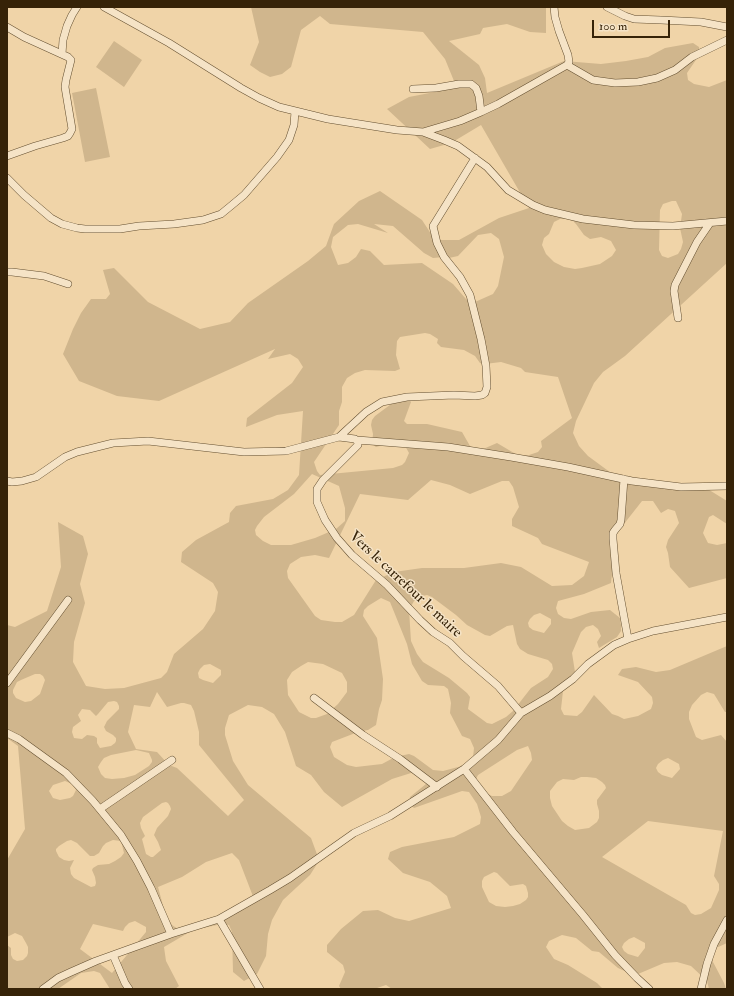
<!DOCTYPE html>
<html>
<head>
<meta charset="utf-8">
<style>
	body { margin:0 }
	#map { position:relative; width:734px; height:996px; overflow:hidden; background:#f0d4a8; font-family:"IM FELL Double Pica",serif }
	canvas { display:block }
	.frame { position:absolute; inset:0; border:8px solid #362308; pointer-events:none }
	.scale { position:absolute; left:592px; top:20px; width:78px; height:18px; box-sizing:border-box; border:2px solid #362308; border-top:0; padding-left:5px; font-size:12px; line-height:14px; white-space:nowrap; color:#362308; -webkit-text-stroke:3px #f5e3c6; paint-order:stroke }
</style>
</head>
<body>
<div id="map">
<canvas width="734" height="996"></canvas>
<div class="frame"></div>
<div class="scale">100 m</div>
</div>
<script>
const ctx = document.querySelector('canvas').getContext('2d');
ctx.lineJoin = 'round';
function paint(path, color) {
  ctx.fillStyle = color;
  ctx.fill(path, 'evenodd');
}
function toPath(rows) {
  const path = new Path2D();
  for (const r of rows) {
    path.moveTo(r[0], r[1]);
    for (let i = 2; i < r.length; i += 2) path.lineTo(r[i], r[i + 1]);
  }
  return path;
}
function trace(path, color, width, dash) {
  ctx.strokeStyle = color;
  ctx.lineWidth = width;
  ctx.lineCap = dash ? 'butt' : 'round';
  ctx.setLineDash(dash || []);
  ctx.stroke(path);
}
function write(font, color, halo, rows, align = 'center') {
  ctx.font = font + ' "IM FELL Double Pica",serif';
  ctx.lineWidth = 3;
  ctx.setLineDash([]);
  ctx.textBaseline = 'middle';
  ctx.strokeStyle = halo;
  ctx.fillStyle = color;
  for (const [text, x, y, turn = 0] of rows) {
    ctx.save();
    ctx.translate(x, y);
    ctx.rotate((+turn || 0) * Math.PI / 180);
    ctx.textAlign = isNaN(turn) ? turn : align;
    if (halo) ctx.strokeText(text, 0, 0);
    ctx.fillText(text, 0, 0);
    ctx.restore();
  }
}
paint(toPath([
	[251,7,546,7,546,33,530,32,507,24,483,28,480,34,449,41,479,65,485,78,487,93,564,61,601,64,626,61,648,57,665,48,693,43,699,47,700,54,687,73,688,80,694,84,709,87,727,80,727,263,625,356,603,372,594,383,576,421,573,433,579,446,588,456,622,481,706,488,727,501,727,524,713,515,709,517,703,533,708,543,717,545,727,543,727,578,689,588,670,567,668,553,666,547,668,540,679,523,675,511,668,509,661,513,653,501,642,501,620,529,610,538,609,545,613,565,611,583,584,594,558,601,556,608,558,614,564,618,571,619,591,612,610,610,620,618,621,625,621,631,617,637,599,648,597,642,601,636,598,629,593,625,586,627,581,632,572,653,575,672,564,682,561,709,564,715,577,716,582,712,594,695,612,714,618,716,624,719,638,716,651,709,653,703,652,697,638,682,618,675,622,669,636,667,656,672,670,670,727,646,727,712,725,712,714,694,707,692,701,695,692,705,689,712,689,719,696,737,702,740,721,735,727,742,727,943,716,948,712,957,713,962,724,983,726,989,709,989,707,981,691,966,677,962,664,963,638,974,631,974,618,968,599,952,592,951,576,938,562,935,549,941,546,947,554,959,568,965,597,983,603,989,392,989,386,985,374,989,341,989,339,986,345,972,343,965,327,952,327,945,341,929,363,911,378,910,395,918,409,921,451,908,447,896,430,882,403,873,388,859,390,852,402,847,454,837,480,824,481,817,477,804,469,792,462,791,414,808,409,803,410,797,426,784,425,778,419,774,411,773,392,779,342,807,324,792,311,775,296,766,285,732,274,714,262,707,248,705,229,715,225,728,225,735,233,761,248,785,311,838,318,857,317,864,310,875,283,900,272,920,268,934,266,956,257,974,244,981,233,972,232,932,229,925,222,924,193,930,164,947,166,961,179,986,175,989,110,989,100,973,94,971,81,973,58,989,7,989,7,945,11,948,11,955,13,959,17,961,23,960,27,956,28,953,28,947,26,943,22,936,15,933,7,937,7,860,25,829,18,746,7,738,7,625,15,627,47,611,61,567,58,522,83,536,88,554,80,584,85,603,74,642,73,662,86,686,105,689,124,688,161,678,167,672,174,654,203,629,215,611,218,592,213,583,181,562,182,552,196,540,229,522,230,513,236,506,273,499,288,490,299,475,303,411,277,415,246,427,247,418,292,383,303,367,298,359,290,354,268,359,275,349,159,401,117,396,79,381,63,354,73,329,81,313,91,299,106,299,110,294,103,270,114,268,148,302,200,329,230,322,248,303,308,261,326,246,334,224,359,201,380,191,422,220,435,240,459,240,499,218,529,208,481,125,451,143,430,149,387,109,409,97,445,90,454,81,445,59,423,32,330,24,320,16,301,30,291,67,282,74,270,77,260,72,250,65,259,42],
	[672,201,676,201,682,214,680,228,683,242,681,249,678,254,668,258,662,256,659,250,660,210,663,204],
	[560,219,567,219,573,221,576,224,584,235,590,239,601,237,611,241,616,250,612,256,600,264,582,268,575,269,564,267,554,262,546,254,542,245,544,238,549,234,554,222],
	[358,224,388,233,374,224,393,226,424,253,433,258,444,257,449,258,458,256,478,235,491,233,499,239,504,257,498,286,493,294,475,302,466,299,453,284,422,263,384,265,370,251,361,249,356,257,348,263,338,265,331,247,333,237,348,225],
	[425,333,430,334,438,339,437,343,441,347,464,350,475,356,480,363,485,364,501,362,521,368,525,372,558,377,572,418,541,441,542,447,538,452,529,455,519,456,497,443,474,453,462,432,427,424,407,424,404,421,411,402,408,398,398,399,375,416,372,420,371,425,373,434,372,444,376,447,394,442,404,444,409,453,405,462,402,465,393,468,320,475,317,471,314,462,339,425,339,411,342,402,342,387,347,378,355,373,365,370,395,371,400,369,396,355,397,341,400,337],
	[312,474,339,486,345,508,345,521,336,529,315,538,291,545,271,545,263,541,256,535,255,530,257,526,264,517,294,494],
	[431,480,450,485,470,494,502,481,509,481,513,487,519,507,512,519,512,526,538,538,542,544,589,562,584,576,572,585,552,586,521,567,501,563,464,568,422,568,394,572,376,580,354,615,342,622,335,622,321,620,315,616,288,578,287,571,290,564,301,557,315,555,329,558,360,494,408,500],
	[427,595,432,597,456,615,467,625,485,635,490,636,507,626,513,625,517,644,520,649,528,654,548,660,552,664,553,669,548,677,531,688,513,711,506,717,492,724,487,723,468,709,470,697,467,693,449,678,423,662,417,654,411,641,409,610,414,601,422,596],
	[381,598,390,602,407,644,412,664,422,681,428,685,444,686,448,689,451,703,450,713,462,736,470,739,474,748,473,757,462,766,443,771,433,770,414,756,409,754,395,757,382,764,356,767,347,765,334,757,330,747,332,742,358,732,368,730,376,725,379,709,382,700,383,679,377,638,363,616,364,610,368,606],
	[540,613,551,619,551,624,544,633,533,630,529,627,528,623,530,619,534,615],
	[308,662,323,664,342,673,347,682,347,692,338,704,327,714,316,718,311,718,299,712,288,695,287,680,292,672,301,666],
	[210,664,221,670,221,675,213,683,203,680,199,678,198,673,200,669,204,665],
	[35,674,40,674,43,676,45,680,40,694,31,701,25,702,16,698,13,693,13,690,17,682,21,680],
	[157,692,167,707,181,703,184,703,191,705,194,711,199,732,199,745,244,800,228,816,177,768,169,765,157,752,136,749,128,732,134,705,150,707],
	[114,701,117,702,119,706,119,709,107,721,104,727,106,731,113,735,116,738,116,741,115,743,111,746,100,748,97,743,97,738,94,736,87,735,82,739,74,738,72,732,73,727,81,721,78,715,82,709,90,710,96,716,98,714,108,702],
	[528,746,531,753,532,760,511,791,502,796,492,796,480,790,475,781,478,775,517,750],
	[136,750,149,753,152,760,152,762,149,766,135,775,124,778,112,779,105,778,101,774,98,767,101,762,104,758,111,755],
	[668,758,679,764,680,769,672,778,662,775,658,772,656,768,658,764,663,760],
	[581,777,587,777,596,778,602,782,605,785,606,788,597,800,597,804,599,811,599,818,597,822,589,828,575,830,568,826,562,821,552,806,550,798,550,791,557,782,563,779,574,780],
	[65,781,72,784,76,790,73,796,70,798,60,800,53,798,49,791,53,785],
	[166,802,168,803,170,806,171,809,168,816,157,828,154,835,158,842,161,850,153,857,151,857,146,854,142,839,145,836,141,828,140,823,143,817,162,803],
	[648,821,723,831,714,876,719,884,719,890,711,908,701,914,695,915,691,913,686,905,602,857],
	[71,840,77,843,90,856,94,856,99,853,103,846,106,843,113,840,121,841,124,853,121,857,115,861,109,864,98,865,93,868,92,870,95,877,96,883,95,886,91,887,74,878,71,874,70,868,74,860,69,861,64,860,59,857,56,851,56,849,59,846,67,841],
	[232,853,239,860,254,899,226,916,178,929,172,925,165,913,158,887,182,877,206,862],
	[494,872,497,873,510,886,523,884,526,886,528,893,528,897,526,900,520,904,513,906,505,907,496,906,489,902,482,887,482,881,484,877],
	[135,921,146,927,146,932,112,973,80,949,93,924,123,931,125,927,129,923],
	[634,937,645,943,645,948,638,957,628,954,624,951,622,947,624,943,629,939],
	[114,41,142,60,124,87,96,67],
	[96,88,110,157,85,162,72,93]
]), '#d0b68d');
const minor = toPath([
	[104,7,169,43,241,88,259,98,279,107,328,119,397,130,423,132,444,140,458,146,487,167,508,190,533,205,545,210,583,219,634,225,673,226,727,221],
	[607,7,625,16,634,19,661,20,701,22,727,27],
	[7,27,24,37,68,57,71,60,66,80,65,87,72,129,70,133,68,136,63,138,35,146,7,156],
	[62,54,63,40,67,26,72,15,77,7],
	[567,65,593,80,615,83,638,82,657,78,675,70,692,57,727,40],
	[413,89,436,88,459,84,471,84,476,88,479,96,481,112],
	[423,132,460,121,481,112,498,104,567,65,569,62,568,55,559,31,555,17,554,7],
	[7,178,24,195,51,218,62,224,77,228,85,229,120,229,139,226,174,224,203,220,221,214,232,205,244,195,277,157,289,140,294,125,295,111],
	[7,272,12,272,44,276,68,284],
	[678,318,674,291,675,285,697,242,710,223],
	[339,437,355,439,358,442,358,445,323,480,317,489,317,502,325,520,337,538,352,555,387,585,420,620,433,632,450,643,463,656,498,686,521,713],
	[357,440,448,447,511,457,568,467,632,481,681,487,727,486],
	[624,479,621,520,620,524,615,530,613,533,613,539,616,573,628,639],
	[7,481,12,482,22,481,36,477,65,457,77,452,113,443,148,441,244,452,286,451,339,437,366,412,382,402,407,397,454,395,475,396,482,395,485,393,487,387,486,366,481,339,470,295,460,277,444,257,437,243,433,226,475,158],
	[7,683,68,600],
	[314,698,363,735,400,759,437,787],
	[7,733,19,739,66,773,93,801,121,835,137,861,151,888,171,934],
	[464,769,513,832,583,915,615,955,637,978,649,989],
	[100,809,172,760],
	[219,919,260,989],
	[113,955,125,983,129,989],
	[43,989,58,978,71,972,96,961,171,934,219,919,270,890,290,878,354,833,390,816,464,769,498,740,521,713,550,696,573,679,588,664,614,645,628,639,653,631,727,617],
	[701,989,707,964,714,944,727,920]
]);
trace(minor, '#644f30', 8);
trace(minor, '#f5e3c6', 7);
write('15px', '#362308', '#f5e3c6', [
	["Vers le carrefour le maire",405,585,43]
]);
</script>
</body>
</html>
